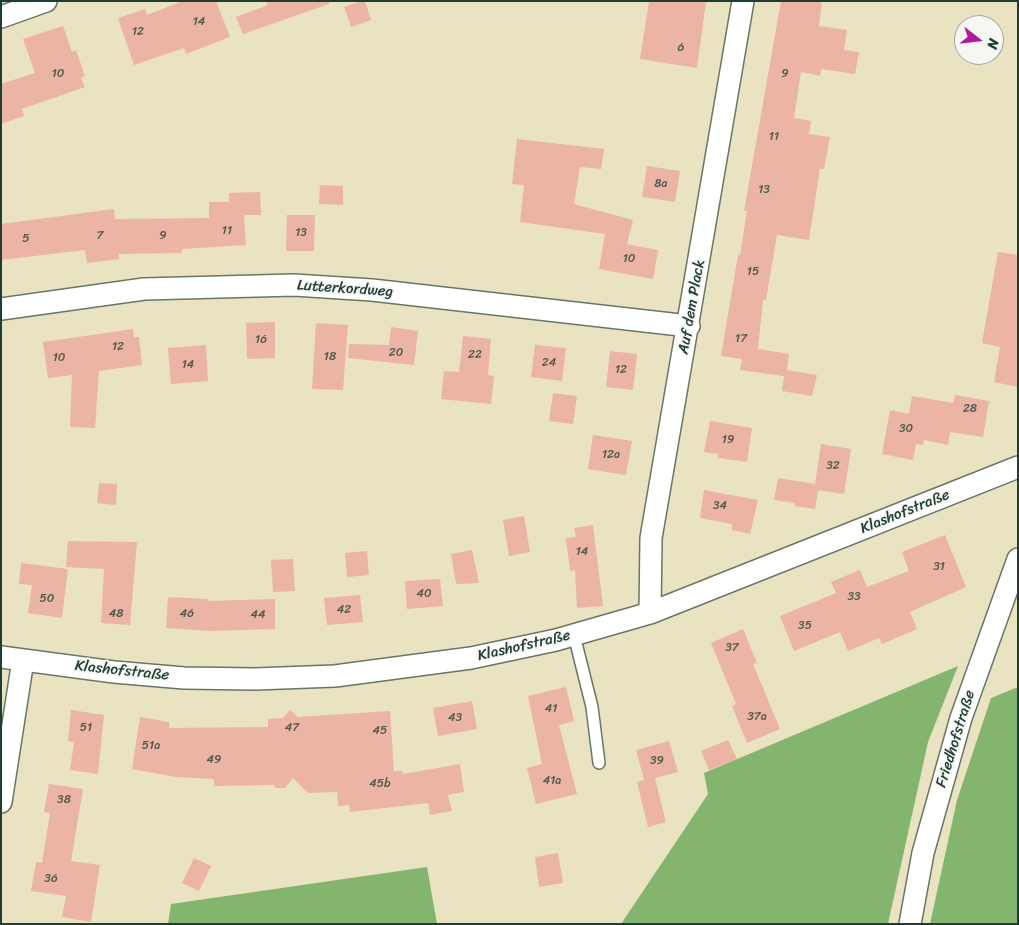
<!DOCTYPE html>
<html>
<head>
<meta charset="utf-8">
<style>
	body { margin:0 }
	#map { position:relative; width:1019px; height:925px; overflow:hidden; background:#e9e3c2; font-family:Sriracha,sans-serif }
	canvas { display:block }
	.frame { position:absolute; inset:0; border:2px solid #1f3d34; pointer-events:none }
	.north { position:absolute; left:954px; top:15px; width:50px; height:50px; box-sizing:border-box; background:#f6f6f2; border:1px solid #a0aca6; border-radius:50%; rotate:106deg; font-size:14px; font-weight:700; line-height:20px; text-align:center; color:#1f3d34 }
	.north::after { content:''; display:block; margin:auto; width:18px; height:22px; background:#b5179e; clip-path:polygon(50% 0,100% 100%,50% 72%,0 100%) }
</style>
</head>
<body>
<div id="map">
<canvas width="1019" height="925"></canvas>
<div class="frame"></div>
<div class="north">N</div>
</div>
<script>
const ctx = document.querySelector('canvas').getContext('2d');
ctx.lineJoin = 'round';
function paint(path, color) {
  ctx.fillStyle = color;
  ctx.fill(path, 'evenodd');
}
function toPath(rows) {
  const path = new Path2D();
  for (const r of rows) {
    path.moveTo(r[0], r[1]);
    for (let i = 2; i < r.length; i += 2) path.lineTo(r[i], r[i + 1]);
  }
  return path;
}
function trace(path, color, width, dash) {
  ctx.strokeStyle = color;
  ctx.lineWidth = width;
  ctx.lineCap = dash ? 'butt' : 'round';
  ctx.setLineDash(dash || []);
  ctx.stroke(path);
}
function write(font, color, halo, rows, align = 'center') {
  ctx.font = font + ' Sriracha,sans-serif';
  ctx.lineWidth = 4;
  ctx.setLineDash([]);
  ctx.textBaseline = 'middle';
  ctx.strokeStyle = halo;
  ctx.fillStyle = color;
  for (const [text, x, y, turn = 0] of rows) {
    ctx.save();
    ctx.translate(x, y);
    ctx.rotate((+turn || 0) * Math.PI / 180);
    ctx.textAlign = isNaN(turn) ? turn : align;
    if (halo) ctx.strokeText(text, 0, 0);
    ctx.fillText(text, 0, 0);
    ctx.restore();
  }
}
paint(toPath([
	[958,666,928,742,888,924,621,924,708,794,704,773],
	[1018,687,1018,924,930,924,957,800,991,698],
	[427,867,437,924,168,924,171,904]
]), '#84b56e');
paint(toPath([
	[183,1,216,1,230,37,186,54,184,48,134,65,118,18,145,9,147,15],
	[266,1,329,1,329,4,243,34,236,17,268,5],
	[361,1,365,1,371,20,351,27,344,7],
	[649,1,706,1,697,68,640,59],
	[781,1,822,1,819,26,847,30,844,50,859,52,855,74,821,69,820,76,801,72,794,118,811,121,809,134,830,137,824,169,820,169,809,240,777,235,766,300,763,300,758,349,789,354,787,370,817,375,812,396,782,391,784,376,740,370,742,359,721,356,738,255,740,255,747,211,744,211],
	[63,26,72,52,76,50,85,76,81,78,85,87,22,109,24,116,1,124,1,84,35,73,23,39],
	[517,139,604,149,601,169,580,167,574,204,633,220,627,244,658,250,653,279,599,269,605,234,520,222,524,185,512,184],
	[647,166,680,171,675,202,642,197],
	[320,185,343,186,343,205,319,204],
	[260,192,261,215,244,215,246,245,182,249,182,253,119,254,119,259,87,263,85,250,1,260,1,224,114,209,115,219,209,218,209,202,229,202,229,193],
	[287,215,315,215,314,251,286,251],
	[998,252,1018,255,1018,387,994,382,1000,347,982,343],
	[275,322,275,358,247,359,246,323],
	[316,323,348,325,343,390,312,389],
	[391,327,418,331,414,365,348,358,349,344,389,345],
	[133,329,134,337,139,337,142,365,99,371,95,428,70,427,72,375,48,378,43,342],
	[463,336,491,339,488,375,494,376,491,404,441,399,444,371,459,372],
	[206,345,208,381,171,384,168,348],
	[535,345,566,348,562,381,531,377],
	[610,351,637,354,633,390,606,387],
	[553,393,577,396,573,424,549,421],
	[955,395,989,401,983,437,950,432,948,445,924,440,923,445,916,444,913,460,882,454,890,410,909,414,912,396,953,403],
	[710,421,752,428,747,462,718,458,718,454,704,452],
	[593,435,632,441,626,475,588,469],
	[821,444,851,449,844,494,818,490,815,509,795,506,795,503,774,500,778,478,815,484],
	[99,483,117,484,116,505,97,503],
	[704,490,758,500,750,534,732,530,732,524,700,518],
	[524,516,530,552,509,556,503,520],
	[593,525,603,606,577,608,575,570,570,571,566,538,576,537,574,528],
	[945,535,966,587,910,612,917,629,882,644,879,638,848,651,840,632,794,651,780,616,836,593,831,582,860,570,867,587,909,571,902,552],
	[68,541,137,542,130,625,101,623,104,569,66,567],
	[472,550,479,583,456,584,451,554],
	[367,551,369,575,347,577,345,553],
	[293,559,295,591,273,592,271,560],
	[21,563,68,569,62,618,28,613,32,585,19,584],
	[440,579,443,606,407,609,405,581],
	[360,595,363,622,327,625,324,598],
	[168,597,208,599,208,601,275,599,275,629,208,631,166,628],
	[743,629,757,663,753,664,780,729,747,743,732,706,736,704,711,643],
	[566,687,574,721,559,725,577,794,536,804,527,768,542,764,528,696],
	[472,701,477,729,438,736,433,708],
	[71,710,104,715,98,774,70,770,74,742,68,741],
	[290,710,298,717,390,711,394,771,402,771,403,774,460,764,464,792,448,795,452,811,430,815,428,803,350,812,349,805,338,806,337,792,308,793,293,778,285,788,276,788,274,785,214,786,214,779,176,777,132,769,140,717,169,722,169,728,268,727,268,719,283,718],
	[728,740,737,759,709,770,701,751],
	[669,741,678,772,655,778,666,822,648,827,637,782,644,780,636,750],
	[49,784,83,789,71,861,100,865,91,922,62,917,66,896,31,891,36,862,42,863,50,813,44,812],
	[558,853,563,883,539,887,535,857],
	[194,858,211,866,199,891,182,883]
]), '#ecb4a4');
const lane = toPath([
	[574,635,592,707,599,763]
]);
const street = toPath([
	[1,17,46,1],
	[1,309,144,289,294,285,372,290,689,326],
	[650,613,651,538,743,1],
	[1,657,114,672,184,678,255,679,335,676,471,658,556,640,650,613,1018,467],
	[1,802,23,660],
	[910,924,923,853,961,718,1018,559]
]);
trace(lane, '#676', 14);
trace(street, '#676', 24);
trace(lane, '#fff', 11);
trace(street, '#fff', 21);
write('12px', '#525b50', null, [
	["14",199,22],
	["12",138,32],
	["6",681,48],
	["10",58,74],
	["9",785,74],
	["11",774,137],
	["8a",661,184],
	["13",764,190],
	["11",227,231],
	["13",301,233],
	["7",100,236],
	["9",163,236],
	["5",26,239],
	["10",629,259],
	["15",753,272],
	["17",741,339],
	["16",261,340],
	["12",118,347],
	["20",396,353],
	["22",475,355],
	["18",330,357],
	["10",59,358],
	["24",549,363],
	["14",188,365],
	["12",621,370],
	["28",970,409],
	["30",906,429],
	["19",728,440],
	["12a",611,455],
	["32",833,466],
	["34",720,506],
	["14",582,552],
	["31",939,567],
	["40",424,594],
	["33",854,597],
	["50",47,599],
	["42",344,610],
	["48",116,614],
	["46",187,614],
	["44",258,615],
	["35",805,626],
	["37",732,648],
	["41",551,709],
	["37a",757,717],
	["43",455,718],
	["51",86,728],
	["47",292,728],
	["45",380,731],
	["51a",151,746],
	["49",214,760],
	["39",657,761],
	["41a",552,781],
	["45b",380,784],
	["38",64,800],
	["36",51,879]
]);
write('15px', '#1f3d34', '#f6f6f2', [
	["Lutterkordweg",345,289,4],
	["Auf dem Plack",692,307,-80],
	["Klashofstraße",905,512,-22],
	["Klashofstraße",524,646,-13],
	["Klashofstraße",122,671,6],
	["Friedhofstraße",956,739,-73]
]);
</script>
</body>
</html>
